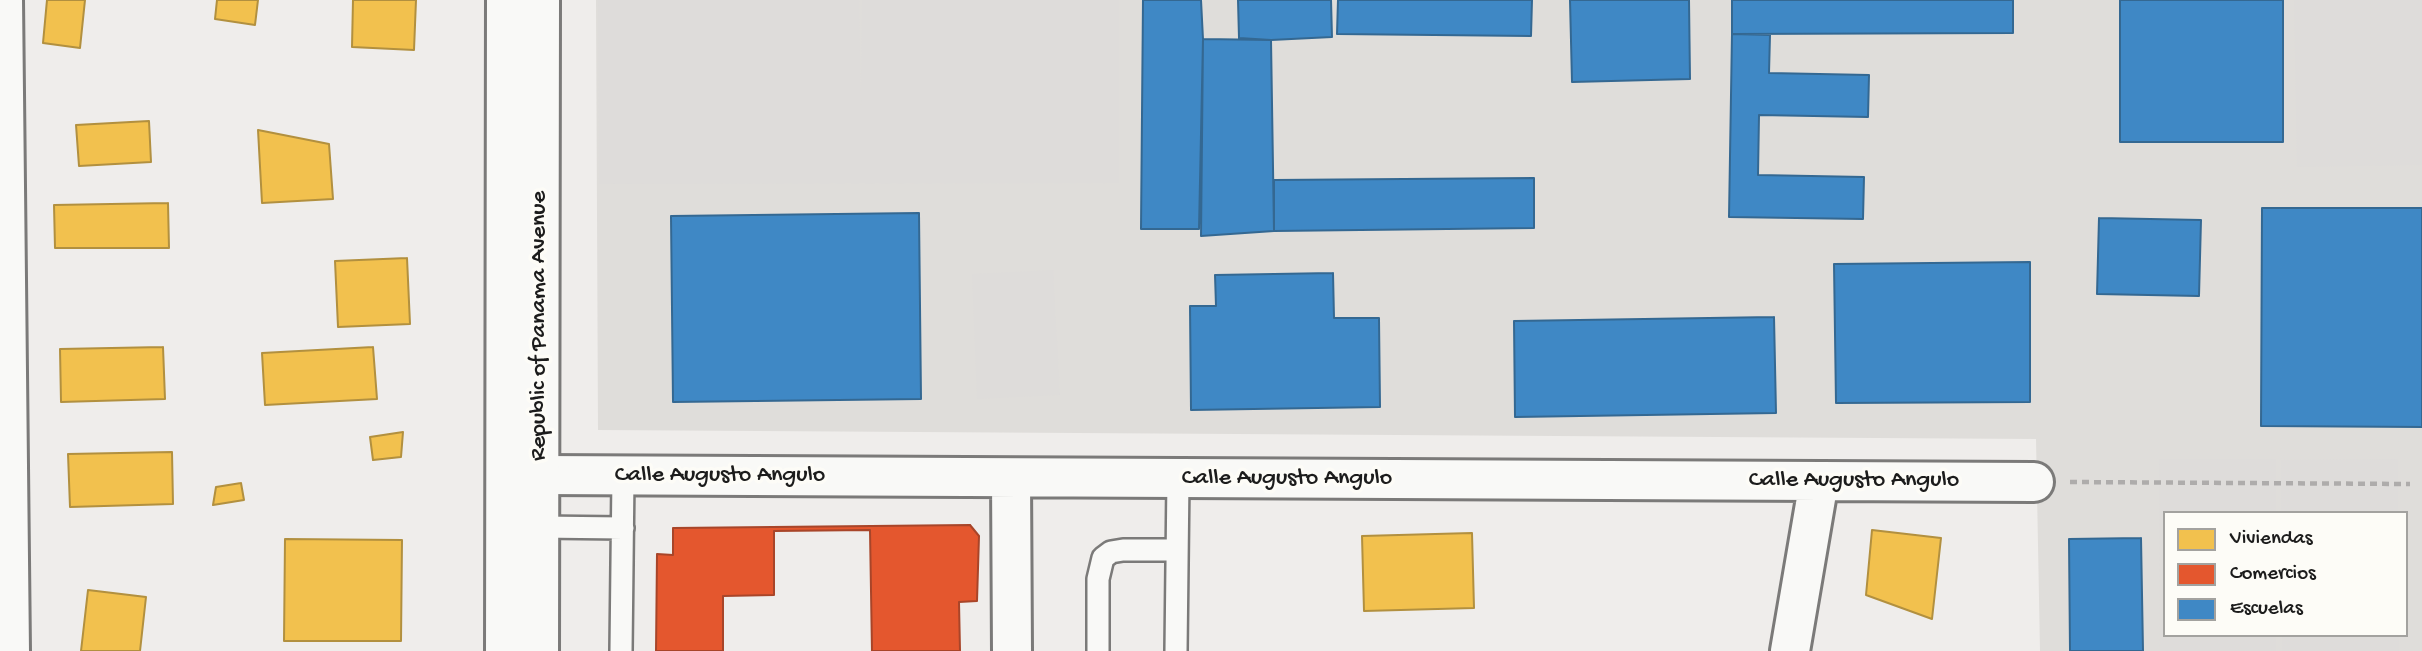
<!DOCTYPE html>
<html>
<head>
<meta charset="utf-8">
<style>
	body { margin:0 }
	#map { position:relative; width:2422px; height:651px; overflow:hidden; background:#efedeb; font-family:"Gochi Hand",sans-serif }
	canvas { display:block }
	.legend { position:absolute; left:2163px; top:511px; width:245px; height:126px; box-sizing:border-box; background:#fdfcf7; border:2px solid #a3a29f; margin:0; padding:9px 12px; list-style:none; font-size:21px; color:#1c1c1c }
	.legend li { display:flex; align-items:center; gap:14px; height:35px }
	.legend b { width:35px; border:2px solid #a3a29f }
</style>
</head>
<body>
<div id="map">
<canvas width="2422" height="651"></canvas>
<ul class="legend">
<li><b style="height:19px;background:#f2c14e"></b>Viviendas</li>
<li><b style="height:19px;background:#e4572e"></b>Comercios</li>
<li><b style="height:19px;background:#3f88c5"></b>Escuelas</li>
</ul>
</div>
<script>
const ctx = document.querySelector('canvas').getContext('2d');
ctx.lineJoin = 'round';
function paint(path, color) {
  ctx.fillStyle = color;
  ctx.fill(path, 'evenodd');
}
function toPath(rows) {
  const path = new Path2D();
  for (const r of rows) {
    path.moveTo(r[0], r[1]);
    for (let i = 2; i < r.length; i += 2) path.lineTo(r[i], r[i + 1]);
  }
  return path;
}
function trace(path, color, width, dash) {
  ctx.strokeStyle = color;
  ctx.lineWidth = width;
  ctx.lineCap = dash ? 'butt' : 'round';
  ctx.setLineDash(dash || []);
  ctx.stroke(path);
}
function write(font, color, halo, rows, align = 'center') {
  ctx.font = font + ' "Gochi Hand",sans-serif';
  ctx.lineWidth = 7;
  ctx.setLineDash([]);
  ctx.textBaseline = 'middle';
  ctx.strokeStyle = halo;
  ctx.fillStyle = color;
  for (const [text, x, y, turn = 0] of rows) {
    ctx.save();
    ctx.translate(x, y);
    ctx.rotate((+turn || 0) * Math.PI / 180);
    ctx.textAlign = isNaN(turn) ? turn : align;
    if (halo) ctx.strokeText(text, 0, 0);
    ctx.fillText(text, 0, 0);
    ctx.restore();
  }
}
paint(toPath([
	[596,0,2422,0,2422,651,2040,651,2036,439,598,430],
	[2165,513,2406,513,2406,635,2165,635]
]), '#dfddda');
paint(toPath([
	[598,0,859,0,861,107,862,0,1119,0,1119,183,599,184],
	[2294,0,2422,0,2422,165,2297,167],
	[1053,270,1060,395,977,399,972,274],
	[2159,459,2276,459,2276,513,2165,513,2165,635,2276,635,2276,651,2160,651],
	[2398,459,2398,513,2281,513,2281,460],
	[2282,635,2399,635,2399,651,2282,651]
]), '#dedcda');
const homes = toPath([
	[47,0,85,0,80,48,43,43,47,0],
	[217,0,258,0,255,25,215,19,217,0],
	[353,0,416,0,414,50,352,47,353,0],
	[149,121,151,162,79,166,76,125,149,121],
	[258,130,329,144,333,199,262,203,258,130],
	[168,203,169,248,55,248,54,205,168,203],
	[407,258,410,324,338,327,335,261,407,258],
	[163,347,165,399,61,402,60,349,163,347],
	[373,347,377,399,265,405,262,353,373,347],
	[403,432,401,457,373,460,370,437,403,432],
	[172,452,173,504,70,507,68,454,172,452],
	[241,483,244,500,213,505,216,487,241,483],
	[1872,530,1941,538,1932,619,1866,595,1872,530],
	[1472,533,1474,608,1364,611,1362,536,1472,533],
	[285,539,402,540,401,641,284,641,285,539],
	[88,590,146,597,140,651,81,651,88,590]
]);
paint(homes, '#f2c14e');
trace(homes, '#b2903f', 2);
const shops = toPath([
	[970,525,979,536,977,601,959,602,960,651,872,651,870,530,774,531,774,595,723,596,723,651,656,651,657,554,673,555,673,528,970,525]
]);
paint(shops, '#e4572e');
trace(shops, '#a84529', 2);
const schools = toPath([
	[1143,0,1201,0,1203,39,1199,229,1141,229,1143,0],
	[1238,0,1331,0,1332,37,1271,40,1239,38,1238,0],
	[1338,0,1532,0,1531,36,1337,34,1338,0],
	[1570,0,1689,0,1690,79,1572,82,1570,0],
	[1732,0,2013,0,2013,33,1732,34,1732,0],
	[2120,0,2283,0,2283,142,2120,142,2120,0],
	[1732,34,1770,35,1769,73,1869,75,1868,117,1759,115,1758,175,1864,177,1863,219,1729,217,1732,34],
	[1203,39,1271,40,1274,231,1201,236,1203,39],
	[1534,178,1534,228,1274,231,1274,180,1534,178],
	[2262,208,2422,208,2422,427,2261,426,2262,208],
	[919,213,921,399,673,402,671,216,919,213],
	[2099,218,2201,220,2199,296,2097,294,2099,218],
	[2030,262,2030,402,1836,403,1834,264,2030,262],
	[1333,273,1334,318,1379,318,1380,407,1191,410,1190,306,1216,306,1215,275,1333,273],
	[1774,317,1776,413,1515,417,1514,321,1774,317],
	[2141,538,2143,651,2070,651,2069,539,2141,538]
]);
paint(schools, '#3f88c5');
trace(schools, '#346892', 2);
const lane = toPath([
	[539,527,623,528],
	[621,651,623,476],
	[1098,651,1098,579,1103,558,1111,552,1123,550,1177,550],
	[1176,651,1178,478]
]);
const street = toPath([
	[3,0,10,651],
	[540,475,2034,482],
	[1011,478,1012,651],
	[1790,651,1819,481]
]);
const primary = toPath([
	[505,651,506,0],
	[539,651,540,0]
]);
trace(lane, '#7b7a79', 26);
trace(street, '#7b7a79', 44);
trace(primary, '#7b7a79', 44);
trace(toPath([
	[2070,482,2410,484]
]), '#aeacab', 4.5, [7, 5]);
trace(lane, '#f9f9f7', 21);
trace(street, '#f9f9f7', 38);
trace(primary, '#f9f9f7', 38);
write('24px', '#1c1c1c', '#fdfcf7', [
	["Republic of Panama Avenue",540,326,-90],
	["Calle Augusto Angulo",720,476],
	["Calle Augusto Angulo",1287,479],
	["Calle Augusto Angulo",1854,481]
]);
</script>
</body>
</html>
